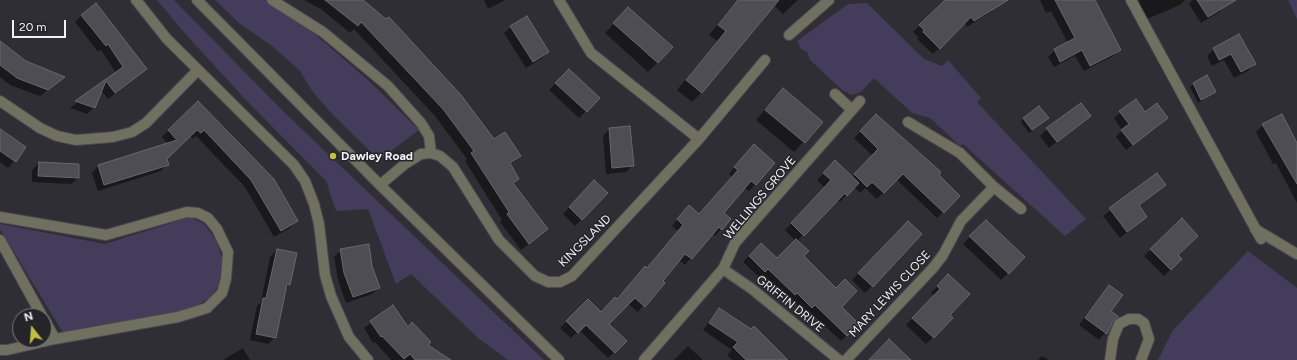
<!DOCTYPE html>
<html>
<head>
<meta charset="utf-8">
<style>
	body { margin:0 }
	#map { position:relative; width:1297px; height:360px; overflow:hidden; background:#2f2e34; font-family:Figtree,sans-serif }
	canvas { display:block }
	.north { position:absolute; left:12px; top:308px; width:40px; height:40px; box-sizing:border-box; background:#25242a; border:1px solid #77767b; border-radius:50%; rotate:343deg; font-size:11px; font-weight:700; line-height:16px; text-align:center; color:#f2f1f5 }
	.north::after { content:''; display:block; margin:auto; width:14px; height:18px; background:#c1be40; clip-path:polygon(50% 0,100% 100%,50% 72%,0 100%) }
	.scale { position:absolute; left:12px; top:20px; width:54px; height:18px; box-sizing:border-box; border:2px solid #f2f1f5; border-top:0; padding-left:5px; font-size:12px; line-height:14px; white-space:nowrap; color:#f2f1f5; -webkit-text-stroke:3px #25242a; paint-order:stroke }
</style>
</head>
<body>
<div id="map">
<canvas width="1297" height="360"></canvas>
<div class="north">N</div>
<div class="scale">20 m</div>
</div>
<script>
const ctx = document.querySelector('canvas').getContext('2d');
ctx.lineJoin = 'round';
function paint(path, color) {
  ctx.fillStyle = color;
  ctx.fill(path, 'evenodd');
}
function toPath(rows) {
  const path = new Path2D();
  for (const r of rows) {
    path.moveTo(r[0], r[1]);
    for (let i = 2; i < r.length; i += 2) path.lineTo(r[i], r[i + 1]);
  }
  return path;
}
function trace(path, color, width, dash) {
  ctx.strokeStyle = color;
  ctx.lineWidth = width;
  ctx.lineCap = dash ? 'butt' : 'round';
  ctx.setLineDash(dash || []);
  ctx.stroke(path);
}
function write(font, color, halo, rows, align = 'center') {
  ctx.font = font + ' Figtree,sans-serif';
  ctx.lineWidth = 3;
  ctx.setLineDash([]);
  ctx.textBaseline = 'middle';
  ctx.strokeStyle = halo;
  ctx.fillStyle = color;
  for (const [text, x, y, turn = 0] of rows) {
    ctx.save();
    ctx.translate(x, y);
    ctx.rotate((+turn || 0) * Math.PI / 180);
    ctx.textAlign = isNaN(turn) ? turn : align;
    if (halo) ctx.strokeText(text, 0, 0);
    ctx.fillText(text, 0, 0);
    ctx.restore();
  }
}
paint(toPath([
	[157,0,174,0,284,112,544,360,508,360,478,338,411,274,396,284,368,209,336,211,326,181,247,101,188,37],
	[215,0,265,0,300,21,368,80,419,130,379,160,333,115,312,91,300,71,272,46,240,24],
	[1288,0,1297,0,1297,19],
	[867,3,924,59,942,66,948,60,981,98,977,102,1086,219,1065,236,963,144,960,146,930,118,912,113,874,78,861,92,852,95,842,90,810,60,807,52,800,48,797,41,848,4],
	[190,217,204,224,217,241,223,263,219,286,208,299,188,310,65,336,0,229,0,224,105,244],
	[1248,251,1297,288,1297,360,1158,360,1173,330]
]), '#443c5b');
paint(toPath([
	[304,0,361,0,493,140,519,156,510,165,518,178,513,184,547,229,521,250,500,222,502,220,465,161,467,159,435,116,354,29,350,33,321,9],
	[484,0,505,0,488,9],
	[738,0,749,0,702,92,692,102,677,90,717,41,709,35],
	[778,0,798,0,783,14,774,5],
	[949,0,992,0,996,7,989,13,967,27,965,23,933,54,917,39,919,38,913,32,941,5],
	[1040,0,1072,0,1119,49,1113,56,1084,71,1075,56,1054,67,1048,57,1055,50,1068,43,1051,11,1046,13],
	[1140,0,1185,0,1180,5,1142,21,1135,5],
	[1193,0,1223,0,1226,5,1219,12,1201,23,1189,4],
	[628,9,658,62,648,72,605,33],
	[82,15,146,69,108,99,101,90,94,108,87,114,70,108,116,73,101,50,98,52,75,22],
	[511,27,548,52,541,59,526,68,504,33],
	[1239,36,1254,64,1248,71,1234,78,1224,60,1212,66,1207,56,1214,49],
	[0,42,25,62,64,77,40,96,10,85,0,77],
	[569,70,599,98,579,118,549,90],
	[1207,76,1215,92,1198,103,1190,87],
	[783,89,821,122,794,152,756,120],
	[1135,101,1145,113,1167,118,1126,150,1116,137,1122,130,1114,118],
	[198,102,297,221,290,228,274,237,245,187,196,136,193,139,190,136,166,159,167,164,161,171,98,191,92,173,98,166,168,144,162,137],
	[876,116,959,196,937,218,896,179,877,199,865,188,860,193,854,187,840,202,838,200,797,241,802,256,840,307,858,324,841,341,808,310,806,313,790,298,788,300,762,274,759,277,743,262,761,244,777,260,796,241,785,230,825,188,817,180,835,162,852,177,873,156,854,138],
	[1089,116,1049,148,1040,136,1047,129],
	[1024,118,1044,121,1029,133,1021,122],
	[1263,125,1297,145,1297,203,1276,163,1273,164,1256,132],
	[609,129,633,165,626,172,606,174,603,136],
	[0,130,25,148,8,168,0,162],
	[747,152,774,163,749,191,744,187,722,213,721,229,715,236,712,233,685,265,679,260,638,312,628,304,608,324,625,341,608,358,579,330,571,338,560,328,588,300,601,313,616,299,639,273,645,267,647,269,678,231,672,226,683,213,698,215,732,177,729,174],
	[39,163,78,178,71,184,32,182,32,170],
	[1157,174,1165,185,1138,206,1146,217,1120,238,1103,216],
	[594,181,582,219,575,226,563,214],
	[1182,220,1177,255,1181,259,1164,276,1144,256],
	[986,221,1024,257,1001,280,963,244],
	[908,222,872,286,865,293,852,280],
	[277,250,290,284,285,289,275,337,268,344,250,340,257,306,261,302,270,257],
	[341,250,372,266,379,288,372,294,346,303,338,280,334,257],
	[948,275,949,315,952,318,926,344,906,325,934,296,931,293],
	[1109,286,1110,311,1118,317,1099,340,1079,325],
	[392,307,407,328,426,346,449,360,391,360,375,342,373,343,364,328],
	[719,309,751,330,754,328,789,360,732,360,727,355,732,350,703,330],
	[688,346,703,360,674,360],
	[243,348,250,360,223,360],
	[1042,356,1049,360,1038,360]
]), '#0007');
const building = toPath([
	[325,0,363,0,386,19,389,17,461,95,494,139,505,132,521,156,510,163,519,179,513,183,548,229,529,244,507,214,509,212,471,153,474,151,443,109,361,22,358,26,325,0],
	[738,0,779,0,702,93,686,80,726,31,718,25,738,0],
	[945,0,1008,0,974,21,971,17,940,49,923,32,924,30,919,25,945,0],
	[1055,0,1095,0,1121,50,1090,66,1082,50,1060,62,1054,49,1075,38,1055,0],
	[1197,0,1236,0,1208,17,1197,0],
	[96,3,147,69,115,93,106,81,95,108,75,101,123,67,108,44,106,46,81,15,96,3],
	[628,7,673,47,658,63,613,23,628,7],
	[527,16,549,52,533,62,510,26,527,16],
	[1239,34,1256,64,1241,72,1231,54,1219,60,1213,48,1239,34],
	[0,41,26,61,65,77,48,90,17,78,0,65,0,41],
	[569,69,600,98,587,112,555,83,569,69],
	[1207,75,1216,92,1201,100,1193,83,1207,75],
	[783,88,823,122,805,143,765,110,783,88],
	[1136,99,1145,112,1157,103,1168,118,1133,145,1121,130,1129,124,1119,111,1136,99],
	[198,101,274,179,298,221,281,231,251,180,204,130,201,133,197,130,167,159,169,165,104,185,98,165,177,140,168,130,198,101],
	[1081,103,1091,116,1057,142,1046,128,1081,103],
	[1039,106,1049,118,1032,130,1023,118,1039,106],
	[876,114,941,172,939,175,960,196,944,213,903,174,884,193,872,182,867,187,854,174,878,149,860,131,876,114],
	[1282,114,1297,143,1297,184,1262,124,1282,114],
	[630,126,634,166,612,168,609,128,630,126],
	[0,129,26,147,16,162,0,151,0,129],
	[754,144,775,163,756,185,751,181,724,213,731,219,722,230,719,227,692,259,685,254,663,281,665,283,645,307,635,298,609,324,627,341,615,353,586,325,578,333,566,321,588,299,601,312,615,297,617,299,645,266,647,268,683,225,677,219,689,205,699,214,738,170,734,167,754,144],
	[835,160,859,183,847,196,845,193,804,236,791,223,831,180,823,173,835,160],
	[39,162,79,164,79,178,38,176,39,162],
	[1157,173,1166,185,1139,205,1147,217,1127,232,1109,208,1157,173],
	[594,180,608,193,582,220,569,207,594,180],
	[1182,218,1198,236,1178,255,1182,259,1171,270,1150,249,1182,218],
	[986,220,1025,257,1009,274,969,236,986,220],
	[908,221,922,234,873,287,858,273,908,221],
	[796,239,809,251,804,256,836,288,845,279,857,291,842,307,859,324,847,336,815,305,812,308,797,293,795,295,768,269,765,272,749,256,761,243,777,258,796,239],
	[369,244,372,266,380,288,353,297,344,273,340,249,369,244],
	[277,249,297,253,290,285,287,284,276,338,256,334,263,298,266,298,277,249],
	[948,274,970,294,950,315,953,318,934,338,912,318,940,289,937,286,948,274],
	[1109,285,1123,295,1111,311,1119,317,1113,321,1107,334,1085,318,1109,285],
	[393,305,408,327,412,322,431,342,428,345,451,360,415,360,410,354,404,359,382,336,381,337,370,321,393,305],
	[719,308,751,329,754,326,788,360,746,360,733,347,738,342,709,323,719,308],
	[889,339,911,360,869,360,889,339]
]);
paint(building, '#4e4d53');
trace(building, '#68676e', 1);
const service = toPath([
	[908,122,960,153],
	[0,217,106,235,187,212,198,213,208,218,217,229,228,252,226,279,222,293,207,308,178,317,55,339,44,319],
	[1255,229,1297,254],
	[0,240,42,316],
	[0,350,7,350,55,339],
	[1110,360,1113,339,1119,324,1129,319,1138,319,1144,323,1149,339,1141,360]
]);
const minor = toPath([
	[136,0,167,39,294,165,305,181,314,204,319,224,325,275,331,296,349,337,368,360],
	[197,0,380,185,559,360],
	[272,0,323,32,388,86,421,123,429,136,431,153],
	[559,0,591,53,699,139],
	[1131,0,1261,239],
	[789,35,829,0],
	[835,94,852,110],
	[0,101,40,128,57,136,76,140,113,137,132,132,146,123,198,70],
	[960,153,994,187,1021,209],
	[380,185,405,164,421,154,431,153,440,156,453,167,499,240,535,276,548,282,560,282,572,276,699,139,765,60],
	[723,269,752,289,839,360],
	[644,360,723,269,735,243,860,101],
	[846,360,933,268,943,255,961,221,994,187]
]);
trace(service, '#4a494f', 12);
trace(minor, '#4a494f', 12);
trace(service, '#707060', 10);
trace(minor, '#707060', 10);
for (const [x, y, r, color] of [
	[333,156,4,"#c1be40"]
]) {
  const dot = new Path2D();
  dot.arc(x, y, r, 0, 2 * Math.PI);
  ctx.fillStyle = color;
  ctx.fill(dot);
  trace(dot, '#25242a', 1.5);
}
write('bold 12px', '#f2f1f5', '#25242a', [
	["Dawley Road",341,156]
], 'left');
write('12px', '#f2f1f5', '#25242a', [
	["WELLINGS GROVE",760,198,-50],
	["KINGSLAND",585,241,-45],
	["MARY LEWIS CLOSE",890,294,-47],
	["GRIFFIN DRIVE",790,304,39]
]);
</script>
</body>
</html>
